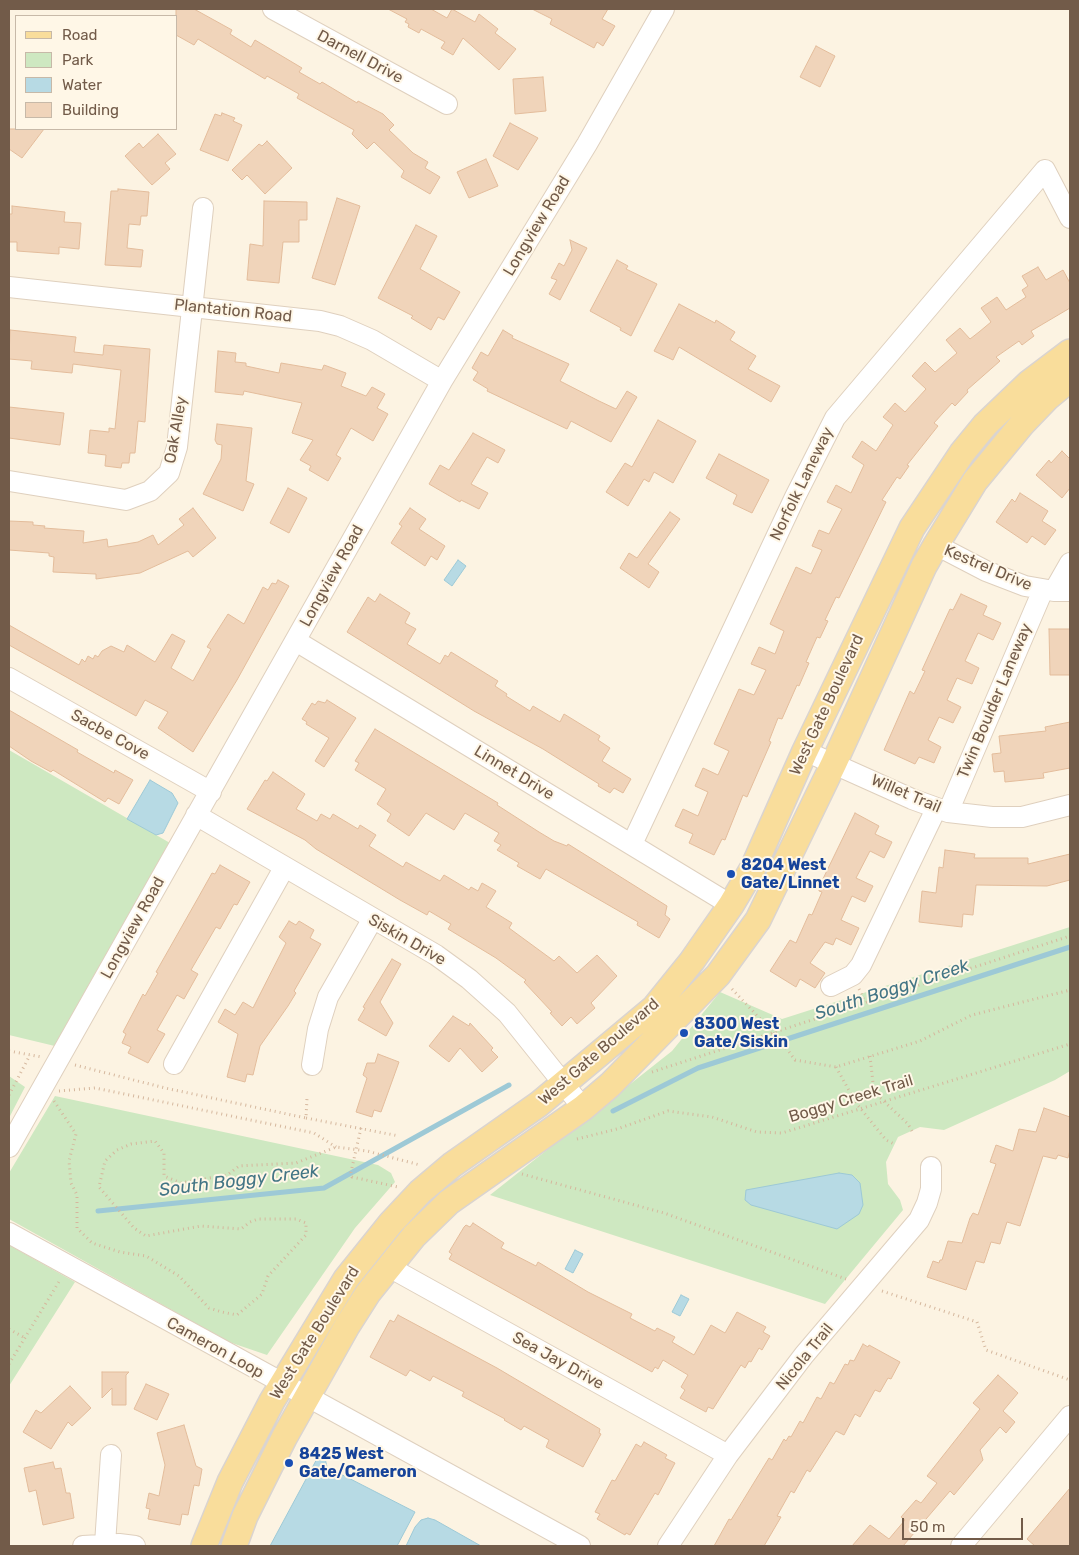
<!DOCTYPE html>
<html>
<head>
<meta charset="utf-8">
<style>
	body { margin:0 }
	#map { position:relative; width:1079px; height:1555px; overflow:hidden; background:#fcf3e2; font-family:Rubik,sans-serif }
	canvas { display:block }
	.frame { position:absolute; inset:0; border:10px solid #725b49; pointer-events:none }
	.legend { position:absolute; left:15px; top:15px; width:162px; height:115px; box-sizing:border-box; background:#fff7e7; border:1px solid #c7b9a8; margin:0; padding:6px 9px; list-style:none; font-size:15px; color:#725b49 }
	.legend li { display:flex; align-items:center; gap:10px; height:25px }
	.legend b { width:25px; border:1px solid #c7b9a8 }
	.scale { position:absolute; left:902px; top:1518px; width:121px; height:22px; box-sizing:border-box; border:2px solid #725b49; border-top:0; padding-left:6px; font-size:15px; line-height:18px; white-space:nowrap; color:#725b49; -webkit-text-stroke:4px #fff7e7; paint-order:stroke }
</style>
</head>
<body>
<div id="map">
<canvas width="1079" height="1555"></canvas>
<div class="frame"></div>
<ul class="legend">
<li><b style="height:6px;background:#f9dd9b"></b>Road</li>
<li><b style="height:14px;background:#cee8c1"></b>Park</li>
<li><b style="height:14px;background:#b7dae4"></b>Water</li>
<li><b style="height:14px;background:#f0d4ba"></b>Building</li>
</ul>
<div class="scale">50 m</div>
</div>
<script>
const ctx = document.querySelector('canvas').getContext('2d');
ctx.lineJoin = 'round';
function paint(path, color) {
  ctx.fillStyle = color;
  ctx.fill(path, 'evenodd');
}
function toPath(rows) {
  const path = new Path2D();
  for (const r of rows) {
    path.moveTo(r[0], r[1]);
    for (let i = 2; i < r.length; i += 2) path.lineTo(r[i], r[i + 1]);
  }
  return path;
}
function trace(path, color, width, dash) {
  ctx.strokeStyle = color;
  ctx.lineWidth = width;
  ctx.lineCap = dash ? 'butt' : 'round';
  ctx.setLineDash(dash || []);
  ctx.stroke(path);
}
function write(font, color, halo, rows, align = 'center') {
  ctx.font = font + ' Rubik,sans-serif';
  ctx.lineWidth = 4;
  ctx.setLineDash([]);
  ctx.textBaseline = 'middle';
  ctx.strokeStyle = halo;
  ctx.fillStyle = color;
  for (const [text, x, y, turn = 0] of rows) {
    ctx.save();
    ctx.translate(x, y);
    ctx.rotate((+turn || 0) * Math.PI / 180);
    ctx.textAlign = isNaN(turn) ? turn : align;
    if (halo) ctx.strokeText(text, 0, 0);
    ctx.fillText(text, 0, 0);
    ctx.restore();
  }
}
paint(toPath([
	[9,750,170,843,59,1047,9,1035],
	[1070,927,1070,1071,1055,1080,944,1130,920,1127,898,1137,886,1162,888,1184,900,1200,903,1210,825,1304,490,1195,672,1051,720,992,782,1019],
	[9,1076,25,1087,9,1118],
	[55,1096,378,1165,391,1173,395,1182,355,1228,267,1355,229,1342,9,1219,9,1173],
	[9,1245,75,1282,9,1386]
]), '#cee8c1');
const water = toPath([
	[458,560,466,566,452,586,444,580,458,560],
	[150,780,172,793,178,803,163,833,156,835,127,819,150,780],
	[839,1173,852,1175,860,1183,863,1205,859,1214,837,1229,751,1205,745,1200,746,1190,839,1173],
	[575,1250,583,1254,573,1273,565,1269,575,1250],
	[681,1295,689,1299,680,1316,672,1312,681,1295],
	[319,1455,325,1458,327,1467,415,1512,397,1546,270,1546,319,1455],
	[428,1518,435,1520,481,1546,406,1546,415,1527,421,1520,428,1518]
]);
paint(water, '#b7dae4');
trace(water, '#9dc9d6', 1);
trace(toPath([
	[613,1111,698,1068,1070,947],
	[98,1211,324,1188,509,1085]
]), '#9dc9d6', 5);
const building = toPath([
	[176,9,194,9,232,30,230,34,251,47,255,40,302,68,299,72,320,84,322,82,357,103,358,101,383,114,394,125,389,130,413,153,428,162,425,168,440,177,430,194,401,177,404,171,374,142,367,149,352,134,354,130,297,98,299,94,267,76,265,79,198,39,194,45,176,35,176,9],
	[388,9,431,9,447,18,452,9,475,22,479,14,498,29,495,33,516,49,499,70,463,38,453,55,441,48,445,42,421,29,419,33,408,27,409,24,405,22,407,19,388,9],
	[532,9,608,9,602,19,615,26,603,46,597,42,594,48,550,24,552,19,532,9],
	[816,46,835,56,820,87,800,77,816,46],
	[543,77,546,111,515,114,513,79,543,77],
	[222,113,235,118,233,121,242,125,228,161,200,150,215,114,221,116,222,113],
	[510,123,538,138,518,170,493,156,510,123],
	[9,129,44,129,22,158,9,149,9,129],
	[158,134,176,154,165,163,170,169,152,185,125,156,139,143,143,148,158,134],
	[267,141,292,168,265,194,247,175,242,180,232,170,259,144,262,146,267,141],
	[486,159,498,186,469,198,457,172,486,159],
	[118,189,149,192,147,216,141,216,140,225,129,224,127,248,143,250,141,267,105,265,111,191,118,191,118,189],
	[337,198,360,206,335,285,312,278,337,198],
	[264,201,307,202,307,220,299,220,299,242,283,242,279,283,247,280,250,244,263,246,264,201],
	[12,206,65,212,64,222,81,223,79,249,59,247,59,254,17,251,17,242,9,242,9,214,12,214,12,206],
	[416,225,437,236,420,269,460,292,444,320,438,317,431,330,411,318,413,316,378,298,416,225],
	[570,240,587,248,560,300,549,294,557,280,551,278,559,263,564,266,572,250,570,240],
	[617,260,628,266,626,269,657,284,631,336,620,330,621,328,590,311,617,260],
	[1038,267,1046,280,1063,270,1070,283,1070,308,1031,331,1034,336,1022,345,1019,341,996,357,1000,361,967,390,968,392,955,406,952,403,934,423,938,426,907,465,909,466,900,479,897,477,882,500,886,502,839,598,836,597,825,620,828,621,820,638,817,637,806,662,809,663,799,686,797,685,782,719,778,718,769,741,771,742,747,797,743,795,725,840,722,839,714,855,689,843,693,834,675,826,683,809,698,816,708,792,695,786,703,768,718,775,729,751,714,744,739,689,754,695,766,670,751,664,759,647,775,654,784,631,770,624,796,567,811,574,822,550,812,546,819,530,829,534,842,509,827,502,836,485,851,493,864,465,852,457,862,441,876,451,893,425,883,417,895,403,905,412,926,389,912,376,925,362,935,372,957,353,946,340,960,328,970,339,979,332,991,322,981,308,997,297,1006,310,1026,297,1022,290,1028,286,1022,276,1038,267],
	[679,304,715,323,716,320,735,332,730,340,756,356,748,369,780,386,771,402,679,347,673,360,654,351,679,304],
	[10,330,76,337,74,352,103,355,104,345,150,349,145,422,138,421,135,453,130,453,129,463,122,463,121,468,105,466,106,455,88,453,90,430,109,432,109,428,115,429,121,370,73,364,72,373,31,369,32,361,9,359,10,330],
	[503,330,513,336,512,338,569,364,560,381,599,401,616,409,627,391,637,397,611,442,571,421,567,429,487,391,488,389,473,380,478,372,472,368,481,352,488,356,503,330],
	[218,351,236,353,235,362,246,363,246,366,279,373,281,363,322,370,324,365,346,373,341,386,366,396,372,387,385,394,377,408,388,414,373,441,351,428,336,455,341,458,328,481,309,470,311,466,300,460,313,440,292,433,302,403,244,391,243,395,215,392,218,351],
	[9,407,64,413,60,445,9,438,9,407],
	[658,420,696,441,673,483,654,472,649,482,644,479,628,506,606,492,625,463,632,467,658,420],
	[217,424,252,428,246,481,254,484,243,511,203,494,221,459,222,445,217,444,215,440,217,424],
	[473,433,505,450,498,463,487,457,471,484,488,493,479,509,461,500,460,502,429,484,440,465,449,470,473,433],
	[1062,451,1070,459,1070,488,1062,498,1036,475,1049,460,1051,463,1062,451],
	[719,454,769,480,752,513,733,504,737,495,706,478,719,454],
	[288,488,307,498,289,533,270,523,288,488],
	[1020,493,1048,511,1042,521,1056,530,1045,545,1032,536,1027,543,996,522,1012,499,1015,502,1020,493],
	[193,508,216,538,193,557,188,551,140,573,96,579,96,574,53,572,54,557,49,556,49,553,9,550,9,521,33,522,33,525,45,526,44,528,84,531,83,543,107,539,108,547,138,542,153,535,158,545,184,525,179,519,193,508],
	[410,508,426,519,419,529,445,546,437,560,431,556,425,566,391,543,402,526,399,524,410,508],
	[670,512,680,519,648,564,659,572,649,588,620,568,629,553,637,558,670,512],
	[278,580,289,586,237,680,193,752,158,728,168,712,145,700,136,716,9,645,9,625,79,665,82,659,85,662,88,656,93,659,95,655,98,657,102,651,111,646,124,652,127,645,155,662,172,634,185,641,171,668,193,681,211,649,207,647,228,614,244,624,263,587,268,590,272,583,276,584,278,580],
	[380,594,410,613,405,623,416,629,407,644,440,664,445,655,448,657,451,652,498,681,495,686,507,694,506,696,530,711,533,706,560,722,564,714,600,736,598,740,610,748,602,761,631,779,623,793,614,788,610,793,598,786,599,784,543,749,474,711,347,632,368,597,375,602,380,594],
	[961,594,987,606,983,615,1001,623,993,640,978,633,965,661,979,668,972,684,957,678,947,700,961,707,953,723,939,717,928,740,941,747,934,763,919,757,915,764,884,750,910,691,914,694,925,671,922,670,943,624,950,609,953,610,961,594],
	[1049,629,1070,629,1070,675,1050,675,1049,629],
	[327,700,356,718,324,767,315,761,329,738,306,724,307,722,302,719,312,703,315,705,318,701,325,703,327,700],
	[9,710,78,750,77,752,114,773,115,770,133,780,119,804,108,798,105,802,53,770,51,772,31,761,9,746,9,710],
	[1070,722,1070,768,1043,773,1044,778,1005,782,1004,771,994,772,992,754,1001,753,999,736,1046,731,1045,727,1070,722],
	[375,729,498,803,497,805,539,832,554,841,567,846,568,844,667,906,665,915,670,919,659,938,637,925,638,922,546,869,540,879,517,866,519,863,497,850,501,845,494,841,499,833,465,813,454,830,426,813,409,836,387,821,391,814,377,804,386,789,355,770,359,763,355,761,375,729],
	[273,772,305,794,296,809,317,821,321,814,330,819,333,814,358,829,360,825,376,835,369,846,403,867,406,862,440,881,444,875,469,890,471,887,478,891,482,883,496,891,486,907,512,923,509,928,554,961,559,956,577,973,597,955,617,976,591,1003,595,1008,577,1024,571,1017,562,1026,550,1013,552,1012,524,982,526,980,496,958,448,929,451,924,429,911,427,915,400,900,316,849,305,840,247,809,265,780,267,781,273,772],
	[855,813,879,826,875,834,892,842,884,858,870,851,856,878,873,886,865,902,852,896,841,920,859,928,851,945,836,938,833,945,825,942,810,963,825,973,815,988,800,979,796,987,770,971,790,940,796,943,809,914,812,915,822,892,819,891,819,887,855,813],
	[945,850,975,854,974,858,1028,858,1028,864,1070,854,1070,880,1047,886,976,885,973,915,963,914,962,927,919,922,922,891,936,893,939,867,943,868,945,850],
	[220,865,250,882,237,905,234,904,220,929,216,927,191,970,198,974,184,999,177,995,157,1030,165,1034,148,1063,128,1053,131,1047,122,1043,126,1034,123,1032,143,994,145,996,158,973,156,972,198,898,212,873,215,874,220,865],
	[289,921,296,925,299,921,314,930,310,938,321,944,294,991,296,993,288,1006,260,1046,253,1075,247,1074,245,1082,227,1077,238,1034,218,1022,225,1009,235,1015,243,1002,253,1008,286,943,279,937,289,921],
	[392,959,401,964,380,1002,393,1023,386,1036,358,1020,365,1008,363,1007,392,959],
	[453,1016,469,1026,470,1023,493,1048,491,1050,498,1057,482,1072,460,1048,449,1062,429,1046,453,1016],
	[378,1054,399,1062,381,1112,374,1110,372,1117,356,1112,367,1078,363,1075,367,1063,375,1063,378,1054],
	[1044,1108,1070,1117,1070,1150,1068,1158,1058,1155,1056,1159,1043,1156,1020,1226,1007,1222,1000,1244,991,1242,984,1263,976,1261,966,1290,927,1277,933,1261,939,1263,940,1260,942,1260,948,1241,962,1243,970,1218,973,1213,978,1215,996,1164,990,1162,996,1145,1013,1151,1019,1129,1036,1132,1044,1108],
	[473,1223,504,1243,501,1248,536,1266,538,1262,588,1292,632,1314,630,1318,655,1331,657,1328,675,1337,672,1342,694,1355,711,1325,725,1333,737,1312,766,1327,763,1332,770,1336,762,1350,759,1348,751,1362,749,1361,745,1368,741,1365,713,1409,708,1407,706,1412,680,1398,685,1390,681,1387,688,1375,663,1360,658,1369,655,1367,652,1372,449,1259,452,1254,449,1252,464,1227,466,1225,470,1227,473,1223],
	[398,1315,497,1368,600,1429,599,1433,601,1434,583,1467,546,1447,549,1440,524,1426,521,1430,504,1420,505,1419,462,1396,464,1392,433,1376,430,1381,410,1370,406,1376,370,1357,390,1320,394,1322,398,1315],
	[863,1344,868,1347,869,1345,900,1362,891,1379,888,1378,880,1392,875,1390,860,1417,855,1414,844,1435,836,1431,810,1472,807,1470,794,1493,791,1491,777,1516,781,1517,764,1546,714,1546,729,1519,731,1520,769,1458,772,1460,784,1439,786,1441,789,1436,791,1437,800,1421,803,1423,817,1397,821,1399,830,1382,834,1384,845,1364,848,1365,850,1360,854,1361,863,1344],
	[102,1372,129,1372,126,1375,126,1405,112,1405,112,1388,102,1398,102,1372],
	[998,1375,1018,1393,1003,1411,1015,1422,1006,1433,1000,1427,980,1450,983,1460,954,1495,950,1491,903,1546,852,1546,870,1525,889,1539,905,1520,901,1517,916,1500,921,1503,937,1483,927,1476,980,1409,973,1403,998,1375],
	[146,1384,169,1394,157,1420,134,1409,146,1384],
	[70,1386,91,1408,72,1426,68,1422,51,1449,23,1432,36,1410,41,1413,70,1386],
	[184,1425,196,1466,202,1469,199,1486,194,1485,188,1515,182,1514,180,1525,148,1519,150,1509,146,1508,149,1493,159,1496,165,1465,157,1433,184,1425],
	[644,1442,667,1455,665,1458,675,1463,658,1495,655,1493,630,1535,626,1533,625,1535,597,1519,600,1514,595,1512,612,1480,615,1481,636,1444,641,1447,644,1442],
	[53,1462,55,1469,61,1468,66,1493,70,1493,74,1518,43,1525,36,1490,29,1492,24,1468,53,1462],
	[1070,1488,1070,1546,1035,1546,1027,1539,1070,1488]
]);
paint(building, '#f0d4ba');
trace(building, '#e3bc9b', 1);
const minor = toPath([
	[273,9,447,104],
	[9,287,320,321,340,326,372,340,442,381],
	[9,481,126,500,150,491,169,473,177,447,203,208],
	[936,545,986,571,1025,586,1054,591,1070,591],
	[1054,591,1070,563],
	[296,641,731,905],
	[9,678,211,792],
	[805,751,912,799,948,812,992,817,1022,817,1070,805],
	[948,812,1043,590],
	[196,815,436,955,469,979,507,1013,583,1108],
	[632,844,795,497,835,418,1045,170,1070,218],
	[831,986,853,975,861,965,936,809],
	[174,1064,284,868],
	[312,1065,318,1029,328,997,372,920],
	[9,1147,442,381,587,144,664,9],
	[9,1233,580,1546],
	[389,1267,728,1455],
	[105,1544,111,1455],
	[83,1546,119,1544,135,1546],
	[668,1546,728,1455,804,1355,919,1220,927,1203,931,1189,931,1167],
	[961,1546,1070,1416]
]);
const major = toPath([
	[204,1546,230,1482,272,1401,346,1279,391,1223,420,1192,452,1165,539,1104,654,1008,692,961,731,905,753,868,805,751,912,528,962,453,985,425,1029,383,1070,352],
	[234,1546,245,1516,284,1438,347,1326,368,1293,414,1236,449,1202,583,1108,610,1085,718,975,758,920,834,763,924,566,936,545,975,481,1022,424,1047,398,1070,379]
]);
trace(minor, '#dfd0be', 22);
trace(major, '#dad4d0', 28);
trace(toPath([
	[732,989,781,1041,795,1060,836,1067,920,1041,972,1015,1070,990],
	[859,989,865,1002],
	[9,1051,42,1057],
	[870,1056,874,1092,908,1124,912,1131],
	[75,1065,165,1088,306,1118,307,1098],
	[836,1067,856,1103,886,1140,896,1145],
	[652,1072,1070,936],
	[59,1091,95,1088,314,1133,336,1147],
	[9,1095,30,1055],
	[54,1101,76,1134,69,1161,71,1183,77,1195,77,1228,92,1243,120,1252,146,1256,179,1276,209,1308,222,1312,237,1315,262,1294,268,1276,306,1235,306,1223,296,1219,258,1219,250,1222,241,1229,201,1226,146,1236,134,1228,99,1187,105,1161,117,1150,131,1144,155,1141,164,1153,164,1176,181,1183,227,1175,239,1166,296,1163,336,1147,367,1151,420,1165],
	[306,1118,399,1136],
	[361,1128,351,1172,352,1177,398,1187],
	[577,1139,617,1129,668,1111,712,1117,757,1132,782,1133,1070,1044],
	[522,1174,664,1213,846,1279],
	[882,1291,977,1322,986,1350,1070,1380],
	[9,1329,25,1338],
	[9,1364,60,1280]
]), '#d5b79d', 3, [1, 4]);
trace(minor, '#fff', 20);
trace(major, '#f9dd9b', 25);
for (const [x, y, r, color] of [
	[731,874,5,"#1a4fb4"],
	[684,1033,5,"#1a4fb4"],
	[289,1463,5,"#1a4fb4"]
]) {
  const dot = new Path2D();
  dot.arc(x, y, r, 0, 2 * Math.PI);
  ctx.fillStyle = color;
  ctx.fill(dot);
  trace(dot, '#fff7e7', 2);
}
write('16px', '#725b49', '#fff7e7', [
	["Darnell Drive",360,57,28],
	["Longview Road",537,226,-59],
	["Plantation Road",233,311,6],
	["Oak Alley",176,430,-80],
	["Norfolk Laneway",802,484,-64],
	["Kestrel Drive",988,568,23],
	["Longview Road",332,576,-61],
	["Twin Boulder Laneway",995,701,-67],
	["West Gate Boulevard",827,705,-65],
	["Sacbe Cove",110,735,29],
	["Linnet Drive",514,773,31],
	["Willet Trail",906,794,23],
	["Longview Road",133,928,-61],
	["Siskin Drive",407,940,30],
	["West Gate Boulevard",599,1052,-41],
	["Boggy Creek Trail",851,1099,-17],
	["West Gate Boulevard",315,1333,-58],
	["Cameron Loop",215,1348,29],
	["Nicola Trail",805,1357,-51],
	["Sea Jay Drive",558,1361,29]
]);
write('bold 16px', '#164399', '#fff7e7', [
	["8204 West",741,865],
	["Gate/Linnet",741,883],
	["8300 West",694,1024],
	["Gate/Siskin",694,1042],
	["8425 West",299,1454],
	["Gate/Cameron",299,1472]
], 'left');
write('italic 18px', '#437585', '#fff7e7', [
	["South Boggy Creek",892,990,-18],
	["South Boggy Creek",239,1181,-7]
]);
</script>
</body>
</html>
